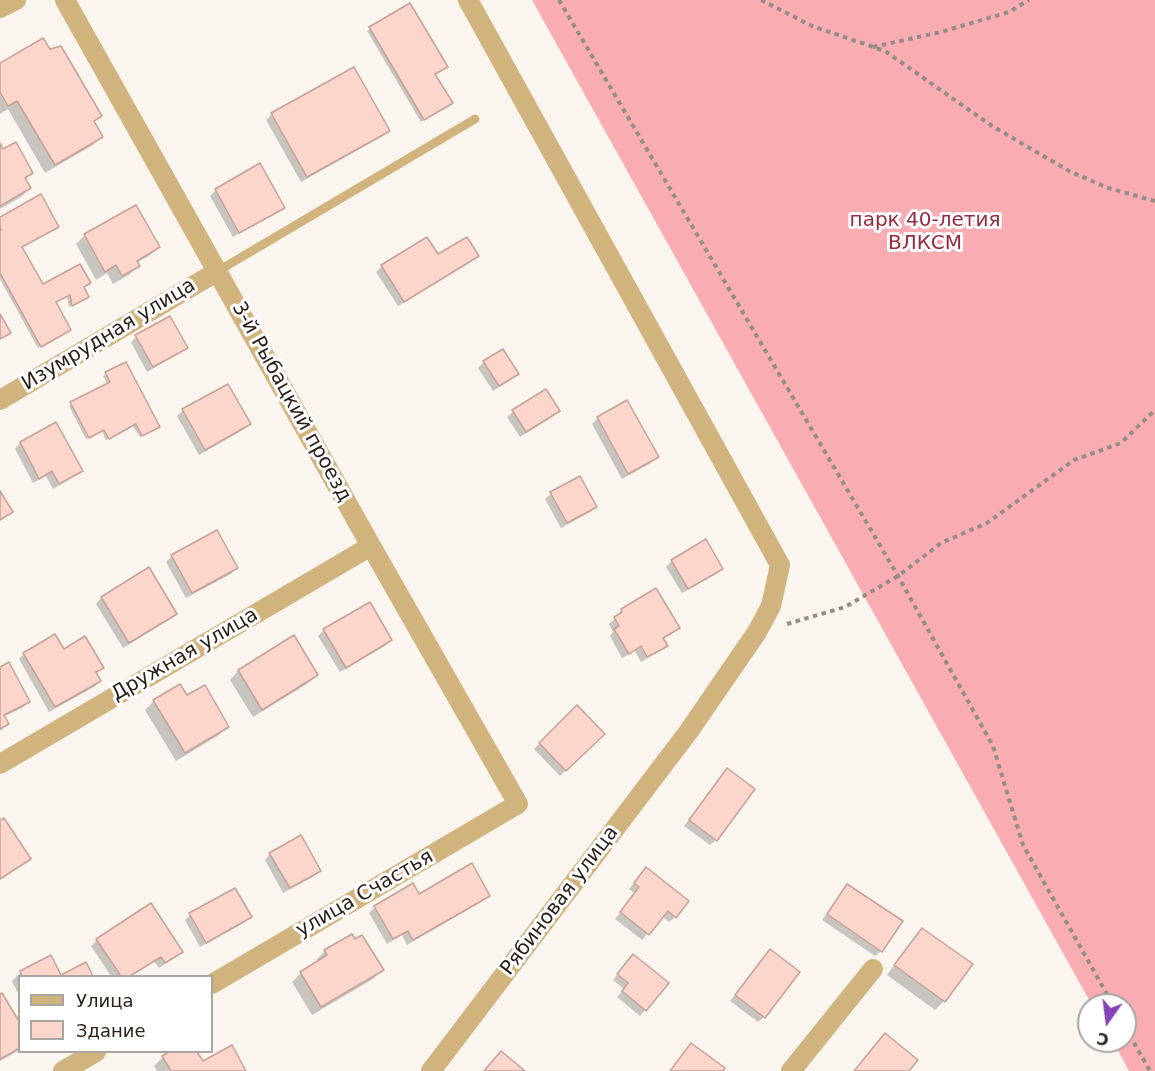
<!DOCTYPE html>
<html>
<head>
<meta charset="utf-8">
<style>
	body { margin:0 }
	#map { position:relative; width:1155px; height:1071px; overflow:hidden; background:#fbf5f0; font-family:"DejaVu Sans",sans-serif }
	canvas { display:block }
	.legend { position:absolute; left:18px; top:975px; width:195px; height:78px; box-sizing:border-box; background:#fff; border:2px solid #a9a5a1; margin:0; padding:8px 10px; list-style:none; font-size:18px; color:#291e15 }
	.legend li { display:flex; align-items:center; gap:12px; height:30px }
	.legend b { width:30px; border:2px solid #a9a5a1 }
	.north { position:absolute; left:1077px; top:993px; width:60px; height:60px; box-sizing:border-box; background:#fff; border:2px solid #a9a5a1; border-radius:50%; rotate:194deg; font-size:16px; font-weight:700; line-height:24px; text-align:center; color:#291e15 }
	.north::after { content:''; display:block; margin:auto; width:21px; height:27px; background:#8543b7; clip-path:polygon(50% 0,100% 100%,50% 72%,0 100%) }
</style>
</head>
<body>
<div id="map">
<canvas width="1155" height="1071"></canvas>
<ul class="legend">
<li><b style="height:8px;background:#d1b37e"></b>Улица</li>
<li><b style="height:16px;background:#fcd6cb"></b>Здание</li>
</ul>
<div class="north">С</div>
</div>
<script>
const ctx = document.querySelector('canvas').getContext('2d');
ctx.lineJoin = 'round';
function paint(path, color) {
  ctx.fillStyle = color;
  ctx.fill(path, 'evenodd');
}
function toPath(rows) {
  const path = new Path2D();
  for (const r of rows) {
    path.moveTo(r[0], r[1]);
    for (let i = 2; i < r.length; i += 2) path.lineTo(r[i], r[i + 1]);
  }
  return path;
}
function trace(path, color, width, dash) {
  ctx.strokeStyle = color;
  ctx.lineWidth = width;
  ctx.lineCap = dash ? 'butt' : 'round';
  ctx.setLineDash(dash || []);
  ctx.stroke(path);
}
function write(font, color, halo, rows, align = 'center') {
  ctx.font = font + ' "DejaVu Sans",sans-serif';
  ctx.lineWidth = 6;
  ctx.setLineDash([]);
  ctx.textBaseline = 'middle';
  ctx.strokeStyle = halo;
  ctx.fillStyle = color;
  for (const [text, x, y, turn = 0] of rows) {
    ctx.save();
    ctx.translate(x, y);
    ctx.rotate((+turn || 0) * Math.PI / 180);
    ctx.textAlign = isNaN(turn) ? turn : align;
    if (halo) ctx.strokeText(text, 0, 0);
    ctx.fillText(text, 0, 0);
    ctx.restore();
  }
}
paint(toPath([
	[532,0,1155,0,1155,1071,1129,1071,1113,1041,1125,1041,1125,1005,1092,1005]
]), '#f9acb2');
paint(toPath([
	[409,5,434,74,451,103,421,122,367,31],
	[0,64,100,116,93,123,101,136,93,145,45,173,8,109,0,114],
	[272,114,388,130,383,136,301,182,266,120],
	[0,146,3,151,31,173,25,180,30,188,21,197,0,209],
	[216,190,283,207,277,213,233,237,210,196],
	[135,207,158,247,149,256,136,263,138,266,129,275,113,284,107,273,96,280,76,244,85,235],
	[0,218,55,229,21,248,42,286,89,283,83,288,85,299,69,307,67,296,54,303,66,332,38,348,0,279],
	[477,256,471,262,398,306,376,272,382,266,438,257],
	[136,337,186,348,180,353,147,372,131,342],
	[484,362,517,374,511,380,493,391,478,368],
	[125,364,156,429,140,437,133,426,106,440,102,431,86,439,69,406,108,385,103,376],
	[546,391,558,411,552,417,520,437,507,417,513,412],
	[183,410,249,424,243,430,199,455,177,416],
	[598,418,657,457,651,463,622,479,592,424],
	[56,424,81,471,75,476,53,489,46,476,33,483,15,449,20,443],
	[551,494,596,506,590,512,561,528,545,499],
	[172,556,236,568,231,574,186,598,166,562],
	[672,561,722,568,716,574,682,593,666,567],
	[148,569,175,614,169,620,123,648,96,604,101,598],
	[622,610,678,628,672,634,662,640,666,645,660,651,641,662,635,651,622,658,610,636,613,632,609,624,617,617,616,616],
	[324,630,390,640,385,646,340,672,318,636],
	[293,637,316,675,307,684,253,717,230,680,238,671],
	[63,651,102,668,96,674,100,681,94,687,49,712,19,659,24,654],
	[0,669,28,702,22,708,3,717,7,724,0,731],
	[187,697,227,726,219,735,176,761,145,710,154,701],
	[577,708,602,734,560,776,534,749],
	[722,776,716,840,710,845,684,826],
	[270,854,319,871,313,877,283,893,265,860],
	[640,875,675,917,669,922,662,916,642,940,615,919,635,893,629,889],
	[412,885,419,896,488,895,483,901,407,945,402,935,387,944,369,913,375,907],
	[848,885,881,951,875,956,822,920,842,891],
	[151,905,181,951,175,957,159,968,154,961,131,976,111,976,91,946,97,940],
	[190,915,250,917,244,923,200,947,185,920],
	[922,930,944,1001,935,1010,887,975,913,939],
	[325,951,382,970,373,979,312,1015,292,982,301,973,318,963,316,960],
	[770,951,764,1017,758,1022,730,1001],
	[51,957,60,976,20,976,20,997,12,981,21,972],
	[627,962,645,1010,640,1016,617,997,624,989,613,980],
	[0,996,20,1026,20,1050,0,1061],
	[172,1052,196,1052,202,1063,244,1071,157,1071,154,1066,163,1057]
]), '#0003');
const building = toPath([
	[410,3,448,67,435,74,453,103,424,120,369,27,410,3],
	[43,38,50,49,61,46,102,116,94,121,103,137,55,165,17,101,8,106,0,92,0,63,43,38],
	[354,67,390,131,307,177,271,113,354,67],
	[16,142,33,173,25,178,31,188,0,206,0,143,3,149,16,142],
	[260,163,285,208,239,233,215,189,260,163],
	[41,194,59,227,22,247,43,284,80,264,91,283,84,287,89,297,72,306,70,295,56,302,71,330,41,347,0,273,0,231,1,230,0,227,0,217,41,194],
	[136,205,160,247,137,261,140,266,122,276,116,265,105,272,84,234,136,205],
	[427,237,438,254,467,237,479,256,404,302,381,265,427,237],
	[0,314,11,333,0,339,0,314],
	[170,316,188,348,153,367,135,335,170,316],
	[503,349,519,374,499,386,483,361,503,349],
	[126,362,160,427,142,436,136,424,109,439,104,430,89,438,70,402,110,382,105,372,126,362],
	[228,384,251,424,205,450,182,409,228,384],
	[546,389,560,411,526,432,512,410,546,389],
	[627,400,659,457,628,474,597,417,627,400],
	[56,422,83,471,59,484,52,471,39,479,20,442,56,422],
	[580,476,597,507,567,523,550,492,580,476],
	[0,491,13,512,0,520,0,491],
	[217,530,238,568,192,593,171,555,217,530],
	[706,539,723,569,688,589,671,560,706,539],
	[149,567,177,614,129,643,101,597,149,567],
	[656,588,680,628,663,638,668,646,647,657,641,646,629,654,614,629,619,626,614,617,622,612,621,609,656,588],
	[370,602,392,640,346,668,323,629,370,602],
	[55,634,64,649,85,636,104,668,96,672,101,681,55,707,23,653,55,634],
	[294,635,318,675,262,710,238,670,294,635],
	[9,662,30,702,4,715,9,724,0,729,0,667,9,662],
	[180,684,187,695,205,685,229,727,185,753,153,700,180,684],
	[577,705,605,734,566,771,539,743,577,705],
	[727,768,755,789,717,841,689,820,727,768],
	[4,818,31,859,0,879,0,820,4,818],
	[301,835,321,871,290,888,269,853,301,835],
	[472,863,490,896,413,940,408,931,393,939,374,906,413,883,419,894,472,863],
	[646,867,689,901,676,918,668,911,649,935,620,912,639,887,634,883,646,867],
	[847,884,903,921,882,952,827,914,847,884],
	[235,888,252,917,206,943,189,913,235,888],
	[151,903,183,952,165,963,161,957,130,976,121,976,96,939,151,903],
	[922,928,973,964,945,1002,894,965,922,928],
	[352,934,355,939,362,935,384,970,321,1007,300,972,327,955,324,950,352,934],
	[770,949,800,972,765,1018,735,995,770,949],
	[633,954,669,983,646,1011,622,991,628,983,617,974,633,954],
	[51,955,61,975,86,962,93,976,22,976,20,971,51,955],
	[2,993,20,1023,20,1048,0,1059,0,994,2,993],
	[885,1033,918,1060,909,1071,854,1071,885,1033],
	[691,1043,725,1068,723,1071,670,1071,691,1043],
	[232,1045,246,1071,171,1071,162,1056,169,1052,197,1052,203,1061,232,1045],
	[501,1051,525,1071,484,1071,501,1051]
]);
paint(building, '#fcd6cb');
trace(building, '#c6a196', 1.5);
trace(toPath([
	[559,0,898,576,993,746,1023,845,1113,1005],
	[761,0,812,26,885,51,992,126,1069,171,1108,188,1155,201],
	[873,47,941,32,1009,12,1029,0],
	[787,624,845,607,898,576,941,543,987,523,1074,460,1121,443,1155,410],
	[1125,1027,1150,1071]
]), '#958c85', 4, [4.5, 4.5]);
trace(toPath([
	[218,271,475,119]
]), '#d1b37e', 9);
trace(toPath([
	[65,0,371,546,518,804,212,984],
	[0,8,16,0],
	[0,400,218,271],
	[0,764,371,546],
	[63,1071,96,1052],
	[431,1071,689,731,757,632,771,606,780,565,468,0],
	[791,1071,873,969]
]), '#d1b37e', 20);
write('20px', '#972a3e', '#fff', [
	["парк 40-летия",925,221],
	["ВЛКСМ",925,244]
]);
write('20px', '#291e15', '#fff', [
	["Изумрудная улица",109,335,-31],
	["3-й Рыбацкий проезд",291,402,61],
	["Дружная улица",185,655,-30],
	["улица Счастья",365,894,-30],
	["Рябиновая улица",560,901,-53]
]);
</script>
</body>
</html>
